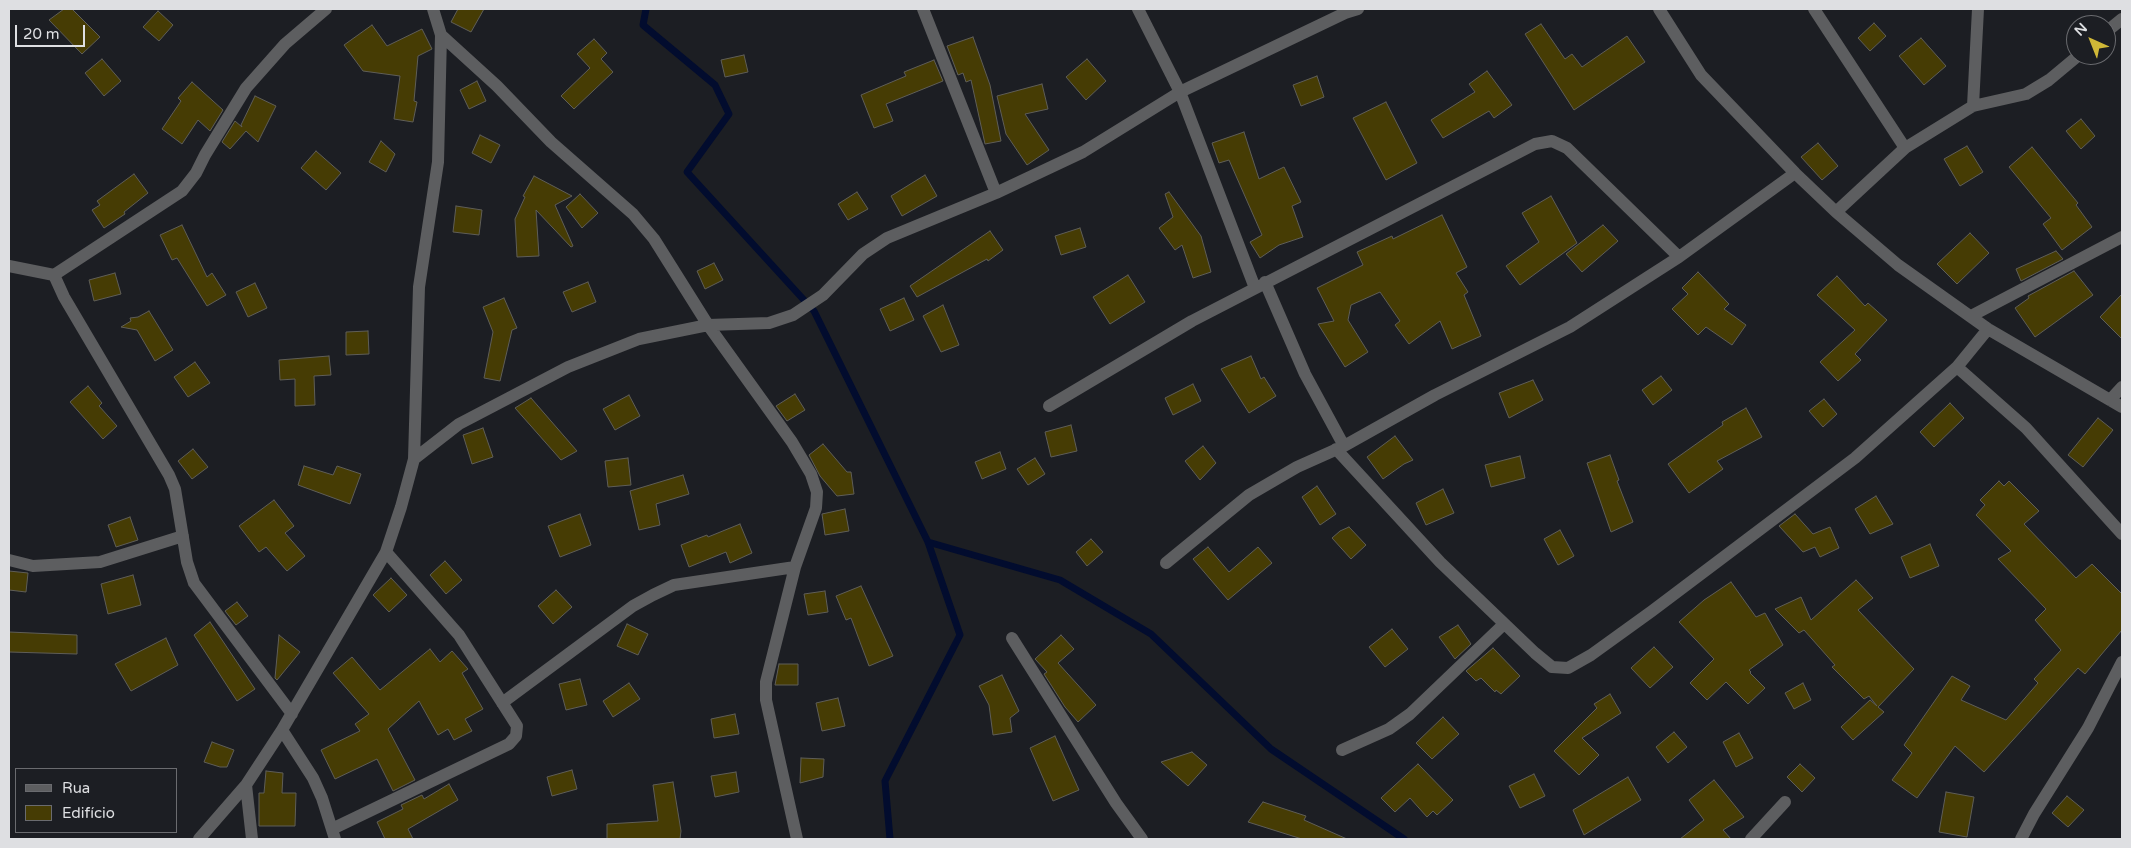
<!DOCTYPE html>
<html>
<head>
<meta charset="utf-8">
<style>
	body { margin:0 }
	#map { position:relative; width:2131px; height:848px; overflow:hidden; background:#1c1e23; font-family:"Varela Round",sans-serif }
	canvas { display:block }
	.frame { position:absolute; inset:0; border:10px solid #dedfe2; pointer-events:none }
	.legend { position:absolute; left:15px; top:768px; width:162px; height:65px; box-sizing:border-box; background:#1c1e23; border:1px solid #6a6b6f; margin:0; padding:6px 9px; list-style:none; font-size:15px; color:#dedfe2 }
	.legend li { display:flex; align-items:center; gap:10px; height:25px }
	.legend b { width:25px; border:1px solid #6a6b6f }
	.north { position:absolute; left:2066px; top:15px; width:50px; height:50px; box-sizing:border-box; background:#1c1e23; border:1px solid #6a6b6f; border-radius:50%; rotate:316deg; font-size:14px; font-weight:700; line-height:20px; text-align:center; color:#dedfe2 }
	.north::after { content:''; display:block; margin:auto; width:18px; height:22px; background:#d0b837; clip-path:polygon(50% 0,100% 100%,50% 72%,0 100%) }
	.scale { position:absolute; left:15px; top:25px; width:70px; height:22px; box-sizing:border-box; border:2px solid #dedfe2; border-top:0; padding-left:6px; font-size:15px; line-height:18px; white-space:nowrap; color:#dedfe2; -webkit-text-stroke:4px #1c1e23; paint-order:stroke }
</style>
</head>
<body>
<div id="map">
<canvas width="2131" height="848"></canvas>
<div class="frame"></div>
<ul class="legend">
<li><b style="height:6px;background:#5d5e60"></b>Rua</li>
<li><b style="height:14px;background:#463c04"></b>Edifício</li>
</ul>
<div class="north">N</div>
<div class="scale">20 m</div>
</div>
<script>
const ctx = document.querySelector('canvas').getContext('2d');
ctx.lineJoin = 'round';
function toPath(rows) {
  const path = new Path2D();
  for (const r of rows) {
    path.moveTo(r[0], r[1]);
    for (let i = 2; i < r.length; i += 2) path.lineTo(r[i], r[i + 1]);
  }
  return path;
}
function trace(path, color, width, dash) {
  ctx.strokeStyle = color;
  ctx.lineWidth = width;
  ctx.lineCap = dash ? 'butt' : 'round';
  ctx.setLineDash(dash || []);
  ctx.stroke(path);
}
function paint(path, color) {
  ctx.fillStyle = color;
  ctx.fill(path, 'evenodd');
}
trace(toPath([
	[646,9,643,25,715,85,729,114,687,172,814,311,928,542,960,635,885,781,890,839],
	[928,542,1060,580,1151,634,1271,749,1404,839]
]), '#020c2e', 7);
const building = toPath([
	[64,9,72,9,100,37,82,54,49,20,64,9],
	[458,9,484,9,471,32,451,22,458,9],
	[158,11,173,25,159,41,143,27,158,11],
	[1874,23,1886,36,1870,51,1858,38,1874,23],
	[1541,24,1565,59,1572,54,1582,67,1627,36,1645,62,1574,110,1525,34,1541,24],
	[372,25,387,46,422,29,432,49,418,56,414,101,417,102,413,122,394,119,400,76,363,71,344,45,372,25],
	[973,37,990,85,1001,141,985,144,971,80,966,82,963,73,958,75,947,46,973,37],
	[1921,38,1946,66,1924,85,1899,56,1921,38],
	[594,39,607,53,601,59,613,72,574,109,561,96,590,68,577,54,594,39],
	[744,55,748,72,725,77,721,60,744,55],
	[102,59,121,81,104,96,85,73,102,59],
	[1087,59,1106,81,1086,100,1066,77,1087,59],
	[934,60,943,81,886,104,893,121,874,128,861,95,906,76,904,72,934,60],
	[1487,71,1512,105,1494,118,1489,111,1443,138,1431,120,1475,92,1469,84,1487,71],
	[1317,76,1324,97,1301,106,1293,85,1317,76],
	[477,81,486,101,469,109,460,90,477,81],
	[192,82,223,110,210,131,198,120,182,144,162,129,181,101,178,98,192,82],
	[1042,84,1048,109,1025,114,1049,150,1027,165,1006,134,997,96,1042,84],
	[255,96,276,106,258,142,246,131,230,149,222,142,235,121,242,127,241,125,255,96],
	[1386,102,1417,163,1386,180,1353,118,1386,102],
	[2081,119,2095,136,2081,149,2066,131,2081,119],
	[1244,132,1259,179,1284,167,1301,202,1292,206,1303,237,1279,245,1260,258,1250,242,1262,235,1229,160,1219,163,1212,143,1244,132],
	[480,135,500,145,491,163,472,153,480,135],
	[381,141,395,154,386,172,369,162,381,141],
	[1818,143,1838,166,1822,180,1801,157,1818,143],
	[1967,146,1983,172,1960,186,1944,159,1967,146],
	[2032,147,2078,203,2076,205,2092,227,2062,250,2043,224,2051,218,2009,167,2032,147],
	[316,151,341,173,326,190,301,168,316,151],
	[134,174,148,193,124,212,125,214,104,228,92,210,100,205,97,201,134,174],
	[925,175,937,196,902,216,891,196,925,175],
	[534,176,572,196,555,205,573,246,571,247,536,210,539,256,517,257,515,219,525,197,523,196,534,176],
	[857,192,868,209,848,220,838,204,857,192],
	[1169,192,1201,236,1211,272,1193,278,1182,245,1175,250,1159,228,1173,217,1165,194,1169,192],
	[580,194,598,213,582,228,566,207,580,194],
	[1551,196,1577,243,1520,285,1506,266,1539,242,1522,213,1551,196],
	[456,206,482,210,479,235,453,232,456,206],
	[1442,215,1467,267,1456,273,1468,292,1464,295,1481,336,1452,349,1440,321,1409,344,1395,325,1400,321,1380,292,1351,305,1348,320,1368,352,1345,367,1318,324,1334,321,1317,288,1363,265,1357,252,1392,236,1393,239,1442,215],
	[182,225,207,277,212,273,226,295,207,306,177,258,172,260,160,235,182,225],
	[1603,225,1618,241,1582,272,1566,254,1603,225],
	[1080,228,1086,247,1061,255,1055,236,1080,228],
	[990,231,1003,250,988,261,987,259,917,297,910,286,990,231],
	[1970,233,1989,253,1957,284,1937,264,1970,233],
	[2056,251,2063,259,2021,281,2016,269,2056,251],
	[714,263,723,280,705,289,697,271,714,263],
	[2074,271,2093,295,2035,337,2015,308,2029,298,2028,296,2074,271],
	[1698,272,1729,304,1724,309,1746,325,1732,345,1706,327,1698,335,1672,309,1688,294,1682,288,1698,272],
	[115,273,121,294,94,301,89,280,115,273],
	[1128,275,1145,302,1110,324,1093,297,1128,275],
	[1837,276,1865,306,1868,303,1887,320,1855,354,1861,360,1838,381,1820,362,1855,330,1817,295,1837,276],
	[588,282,596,302,572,312,563,292,588,282],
	[255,283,267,308,248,317,236,292,255,283],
	[2122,294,2122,339,2100,317,2122,294],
	[504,298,517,328,512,330,500,381,484,378,493,332,483,307,504,298],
	[904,298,914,320,890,331,880,309,904,298],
	[943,305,959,345,941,352,923,316,943,305],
	[149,311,173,350,155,361,137,330,121,327,131,321,130,318,138,317,149,311],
	[368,331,369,354,346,355,346,332,368,331],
	[329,356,331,375,314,376,315,405,295,406,295,379,280,380,279,360,329,356],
	[1251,356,1261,379,1264,377,1276,396,1249,413,1221,369,1251,356],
	[195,362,210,383,188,397,174,377,195,362],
	[1661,376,1672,390,1653,405,1642,390,1661,376],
	[1533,380,1543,400,1509,418,1499,393,1533,380],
	[1193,384,1201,401,1173,415,1165,398,1193,384],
	[88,386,102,403,99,406,117,426,103,439,70,402,88,386],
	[795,394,805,410,787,421,776,406,795,394],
	[629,395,640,416,615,430,603,409,629,395],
	[531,398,577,451,561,460,515,408,531,398],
	[1824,399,1837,414,1823,427,1809,411,1824,399],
	[1950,403,1964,418,1934,447,1920,432,1950,403],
	[1746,408,1762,437,1717,461,1723,469,1689,493,1668,464,1723,425,1722,422,1746,408],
	[2098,418,2113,430,2083,467,2068,455,2098,418],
	[1071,425,1077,451,1051,457,1045,432,1071,425],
	[483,428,493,457,472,464,463,435,483,428],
	[1395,436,1413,460,1404,464,1383,479,1367,457,1395,436],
	[823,444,847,472,851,472,854,494,837,496,820,476,809,455,823,444],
	[1203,446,1216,463,1200,480,1185,461,1203,446],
	[193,449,208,467,192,479,178,461,193,449],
	[1000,452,1006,469,982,479,975,462,1000,452],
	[1610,455,1619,480,1617,481,1633,522,1611,532,1587,463,1610,455],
	[1520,456,1525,478,1491,487,1485,465,1520,456],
	[628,458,631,485,608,487,605,461,628,458],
	[1035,458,1045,474,1028,485,1017,469,1035,458],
	[304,466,333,475,337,466,361,474,350,504,298,485,304,466],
	[683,475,689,494,656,504,660,525,639,530,630,491,683,475],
	[1999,481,2004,486,2009,481,2039,511,2024,524,2076,578,2092,564,2122,594,2122,630,2085,674,2078,668,1984,772,1955,746,1917,798,1892,780,1912,753,1904,745,1952,676,1970,686,1961,700,2006,720,2038,683,2034,679,2061,650,2035,620,2046,609,1998,559,2011,551,1976,515,1985,505,1980,500,1999,481],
	[1317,486,1336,514,1320,525,1302,497,1317,486],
	[1443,489,1454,513,1426,525,1416,503,1443,489],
	[1876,496,1893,524,1870,534,1855,509,1876,496],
	[274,500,294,526,285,533,305,556,287,571,266,547,259,552,239,526,274,500],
	[845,509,849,531,825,535,822,514,845,509],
	[580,514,591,545,560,557,548,526,580,514],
	[1795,514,1813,534,1830,527,1839,548,1820,557,1815,547,1803,552,1779,526,1795,514],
	[130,517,138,540,116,547,108,525,130,517],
	[740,524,752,553,730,563,726,552,689,567,681,545,707,535,708,537,740,524],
	[1349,527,1366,545,1351,559,1332,538,1340,531,1349,527],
	[1560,530,1574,556,1558,565,1544,539,1560,530],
	[1091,539,1103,552,1087,566,1076,552,1091,539],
	[1930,544,1939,566,1910,578,1901,557,1930,544],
	[1208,547,1229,572,1258,547,1272,563,1228,600,1193,559,1208,547],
	[445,561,462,580,446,594,430,575,445,561],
	[9,571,28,573,26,592,9,590,9,571],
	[133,575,141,605,108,614,101,584,133,575],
	[391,578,407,595,389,612,373,595,391,578],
	[1856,580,1873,598,1858,610,1914,669,1878,707,1884,712,1853,740,1841,727,1870,700,1877,706,1869,696,1864,699,1832,667,1835,665,1804,630,1799,633,1775,609,1801,597,1811,620,1856,580],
	[1731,582,1756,617,1765,613,1783,645,1749,670,1751,672,1750,673,1765,688,1748,704,1726,682,1707,700,1690,683,1714,659,1679,622,1704,600,1731,582],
	[861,586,893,656,869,666,851,618,846,620,836,596,861,586],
	[556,590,572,607,553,624,538,606,556,590],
	[825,591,828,612,808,615,804,594,825,591],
	[237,602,248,616,236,625,225,611,237,602],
	[210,622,255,689,237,701,194,635,210,622],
	[627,624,648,634,638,655,617,646,627,624],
	[1458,625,1471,644,1455,659,1439,637,1458,625],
	[1392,629,1408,649,1385,667,1369,647,1392,629],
	[9,632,77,635,77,654,9,652,9,632],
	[279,635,300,652,277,680,275,678,279,635],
	[1061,635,1074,649,1058,663,1096,705,1078,722,1065,707,1044,674,1047,672,1035,659,1061,635],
	[166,638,178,665,131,691,115,664,166,638],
	[1654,647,1673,667,1650,688,1631,668,1654,647],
	[1493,648,1520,676,1501,694,1496,690,1495,692,1481,678,1476,681,1466,671,1493,648],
	[430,649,440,662,452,651,468,669,462,673,483,709,465,719,472,731,454,740,448,729,438,735,419,701,388,729,415,780,393,791,377,759,335,779,321,750,360,731,355,724,369,714,333,673,352,657,380,690,430,649],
	[779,664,798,664,798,685,775,685,779,664],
	[1002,675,1019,711,1010,718,1012,732,993,735,989,705,979,686,1002,675],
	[580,679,587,705,566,710,559,684,580,679],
	[629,683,640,699,613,717,603,701,629,683],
	[1803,683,1811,700,1794,709,1785,693,1803,683],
	[1610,694,1621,713,1582,738,1599,755,1579,775,1554,751,1597,708,1594,704,1610,694],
	[838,698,845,726,822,731,816,703,838,698],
	[735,714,739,734,714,738,711,719,735,714],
	[1443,717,1459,734,1432,759,1416,743,1443,717],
	[1674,732,1687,747,1668,763,1656,747,1674,732],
	[1739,733,1753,758,1736,767,1723,742,1739,733],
	[1055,736,1079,790,1053,801,1030,748,1055,736],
	[212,742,234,750,227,767,220,767,204,762,212,742],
	[1192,752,1207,765,1188,786,1161,762,1192,752],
	[801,758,824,759,823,777,800,783,801,758],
	[1418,764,1453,800,1437,815,1433,811,1427,817,1410,798,1395,812,1381,798,1418,764],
	[1800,764,1815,778,1802,792,1787,777,1800,764],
	[572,770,577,789,552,796,547,777,572,770],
	[266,771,283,773,282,793,296,793,295,826,259,826,259,793,264,793,266,771],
	[736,772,739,792,715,797,711,776,736,772],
	[1534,774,1545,796,1520,808,1509,786,1534,774],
	[1628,777,1641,800,1584,835,1573,810,1628,777],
	[1714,780,1744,817,1723,830,1731,839,1680,839,1704,820,1689,800,1714,780],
	[673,782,681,831,680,839,607,839,607,824,658,821,653,785,673,782],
	[449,784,458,800,408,829,413,839,385,839,377,822,403,809,401,805,422,795,424,799,449,784],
	[1946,792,1974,797,1967,837,1939,832,1946,792],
	[2067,796,2084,810,2068,827,2052,813,2067,796],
	[1263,802,1306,816,1304,820,1347,839,1302,839,1248,822,1263,802]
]);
paint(building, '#463c04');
trace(building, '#5f5e58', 1);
trace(toPath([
	[923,9,996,193],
	[1138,9,1180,92,1255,288],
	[1659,9,1701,75,1795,173,1836,212,1898,265,1988,329,2122,407],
	[1814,9,1905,148],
	[2106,32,2122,19],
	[441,35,497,86,551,142,633,214,654,239,708,325,792,442,811,474,817,492,816,508,795,567,766,682,766,700,797,839],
	[1973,106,1978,9],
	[1836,212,1905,148,1973,106,2026,94,2049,80,2079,55],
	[9,266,54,275,182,191,196,173,205,155,246,88,285,44,326,9],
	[54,275,64,297,169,475,175,489,187,562,194,583,292,714],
	[1265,282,1305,374,1344,446],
	[1971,316,2122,237],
	[1957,367,2026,428,2122,534],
	[2110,400,2122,387],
	[1049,406,1192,321,1535,144,1552,141,1567,148,1679,257],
	[1336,449,1440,562,1535,653,1552,667,1568,668,1591,655,1652,611,1855,458,1957,367,1988,329],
	[414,459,459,424,568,367,639,339,708,325,769,323,793,315,823,295,863,254,887,238,996,193,1083,152,1180,92,1345,13,1358,9],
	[9,560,33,566,100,562,183,536],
	[1166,563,1249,495,1297,467,1344,446,1435,395,1570,327,1679,257,1795,173],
	[1012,638,1116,803,1142,839],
	[502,703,633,606,653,595,674,585,795,567],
	[282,730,313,778,322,798,335,839],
	[1342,750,1389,729,1410,714,1504,624],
	[246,785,252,839],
	[332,829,509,744,516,736,517,726,459,635,386,552],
	[199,839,246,785,282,730,386,552,401,507,414,459,419,287,438,162,441,35,433,9],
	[1751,839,1785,802],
	[2021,839,2034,814,2088,728,2122,662]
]), '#5d5e60', 12);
</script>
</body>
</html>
